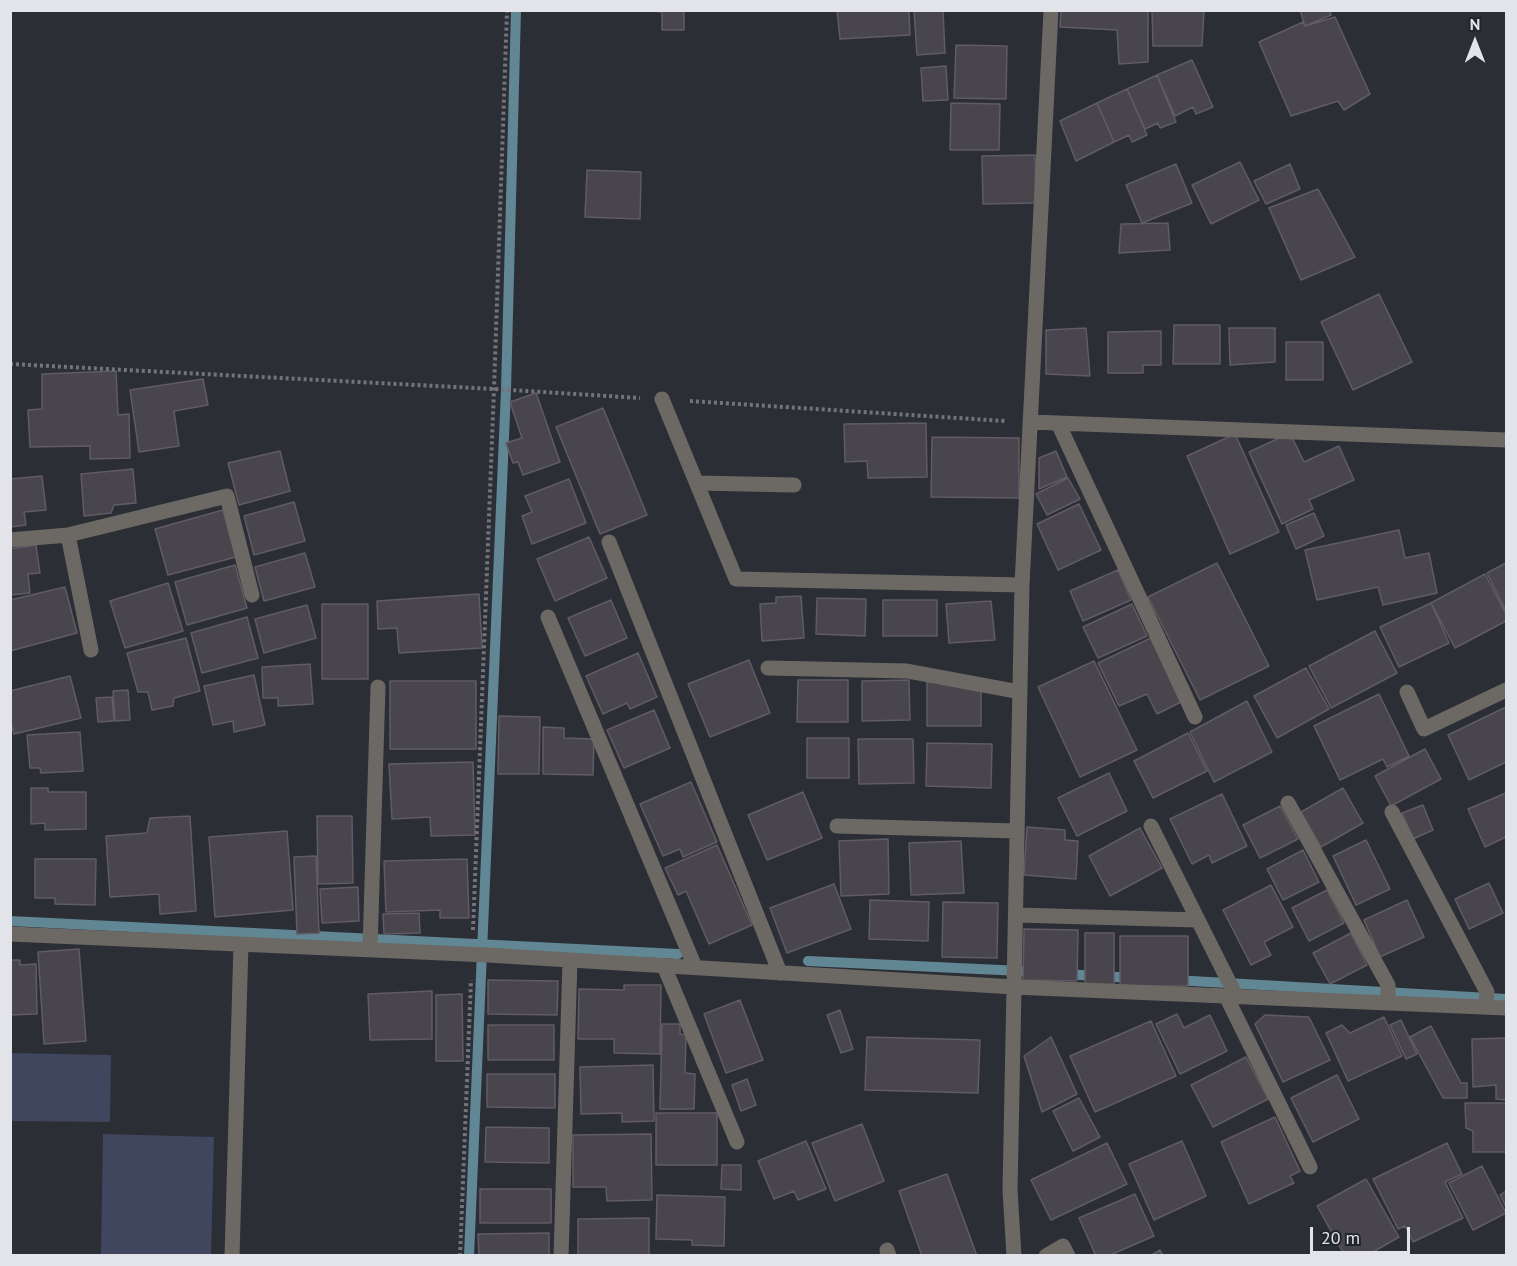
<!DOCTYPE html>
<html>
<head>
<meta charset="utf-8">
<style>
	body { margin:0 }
	#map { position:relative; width:1517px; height:1266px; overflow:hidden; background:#2c2e36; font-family:"PT Sans",sans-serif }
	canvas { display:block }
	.frame { position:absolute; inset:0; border:12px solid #e3e4ea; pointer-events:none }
	.north { position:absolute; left:1445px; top:12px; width:60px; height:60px; -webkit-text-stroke:4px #22252c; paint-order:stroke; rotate:0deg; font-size:16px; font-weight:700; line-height:24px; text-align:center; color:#e3e4ea }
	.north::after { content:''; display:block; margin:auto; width:21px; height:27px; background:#e3e4ea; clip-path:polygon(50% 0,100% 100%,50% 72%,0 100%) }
	.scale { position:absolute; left:1310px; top:1227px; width:100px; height:27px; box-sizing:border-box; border:3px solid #e3e4ea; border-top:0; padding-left:8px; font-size:18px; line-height:21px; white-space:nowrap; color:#e3e4ea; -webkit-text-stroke:4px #22252c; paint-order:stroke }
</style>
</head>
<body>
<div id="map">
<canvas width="1517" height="1266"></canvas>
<div class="frame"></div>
<div class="north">N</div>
<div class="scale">20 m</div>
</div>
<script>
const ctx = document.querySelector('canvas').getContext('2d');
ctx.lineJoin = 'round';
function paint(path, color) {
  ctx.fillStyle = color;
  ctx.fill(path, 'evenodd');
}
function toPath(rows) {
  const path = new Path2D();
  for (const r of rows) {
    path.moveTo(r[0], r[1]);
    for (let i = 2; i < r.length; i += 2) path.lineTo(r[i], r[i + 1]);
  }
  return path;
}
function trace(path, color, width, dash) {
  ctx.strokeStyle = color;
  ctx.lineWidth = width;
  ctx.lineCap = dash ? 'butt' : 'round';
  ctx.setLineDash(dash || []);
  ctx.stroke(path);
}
paint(toPath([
	[11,1053,111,1055,110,1122,11,1121],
	[103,1134,214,1137,211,1255,101,1255]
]), '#3f465e');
trace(toPath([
	[10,921,678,954],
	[808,961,1021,971],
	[1063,974,1134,978],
	[1174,980,1506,999],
	[469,1256,506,390,516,10]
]), '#618794', 10);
const building = toPath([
	[643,10,684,10,684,30,662,30,662,12,643,10],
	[837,10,909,10,910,35,840,39,837,10],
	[914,10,943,10,945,53,917,55,914,10],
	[1061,10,1148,10,1148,62,1119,64,1117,30,1060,27,1061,10],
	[1152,10,1204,10,1202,46,1153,46,1152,10],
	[1300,10,1330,10,1331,15,1305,26,1300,10],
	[1335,17,1370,94,1344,110,1338,101,1291,116,1259,42,1303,22,1305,26,1335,17],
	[956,45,1007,46,1006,99,954,98,956,45],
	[1192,60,1213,107,1196,114,1193,107,1175,116,1157,75,1192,60],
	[946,66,948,100,923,101,921,68,946,66],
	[1157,75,1176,122,1160,128,1158,123,1145,129,1127,89,1157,75],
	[1127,89,1147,135,1132,142,1129,135,1114,142,1097,103,1127,89],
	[951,103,1000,104,999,150,950,150,951,103],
	[1097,103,1114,142,1076,161,1060,121,1097,103],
	[1035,155,1036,203,983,204,982,156,1035,155],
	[1240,162,1259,200,1211,224,1192,185,1240,162],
	[1176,164,1192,203,1142,223,1126,185,1176,164],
	[1290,164,1300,189,1266,204,1254,181,1290,164],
	[587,170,641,172,640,219,585,217,587,170],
	[1318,189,1355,257,1301,280,1269,208,1318,189],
	[1168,223,1170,250,1119,253,1121,224,1168,223],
	[1379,294,1412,362,1353,390,1321,322,1379,294],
	[1174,325,1220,325,1220,364,1173,364,1174,325],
	[1086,328,1090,376,1046,374,1046,330,1086,328],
	[1229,328,1275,328,1275,362,1230,365,1229,328],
	[1161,331,1161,365,1143,365,1143,373,1108,373,1108,332,1161,331],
	[1286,342,1323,342,1323,380,1286,380,1286,342],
	[116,371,118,415,129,414,130,458,90,459,90,446,30,447,28,410,42,409,42,374,116,371],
	[203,379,208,405,174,411,179,446,139,452,130,390,203,379],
	[536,393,560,462,523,475,518,462,513,463,506,443,522,438,510,402,536,393],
	[603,408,647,515,600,534,556,427,603,408],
	[926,423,927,477,868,478,867,461,845,462,844,424,926,423],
	[1290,433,1304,462,1339,446,1354,480,1309,500,1313,509,1282,524,1249,452,1290,433],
	[1235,434,1279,532,1230,554,1187,456,1235,434],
	[932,437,1019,438,1019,498,931,497,932,437],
	[280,451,290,491,239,505,228,463,280,451],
	[1056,451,1067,477,1039,489,1039,458,1056,451],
	[133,469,136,503,114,505,111,513,84,516,81,474,133,469],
	[42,476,46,510,24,512,26,525,10,527,10,479,42,476],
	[1068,478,1080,499,1047,515,1036,494,1068,478],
	[569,479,586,523,532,544,522,516,532,512,525,496,569,479],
	[294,502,305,541,254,555,244,516,294,502],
	[1079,504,1101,550,1058,570,1037,524,1079,504],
	[223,510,236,557,168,575,155,529,223,510],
	[1314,513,1324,536,1296,549,1286,525,1314,513],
	[1399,530,1405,558,1429,553,1437,593,1383,605,1378,587,1317,600,1305,550,1399,530],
	[589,537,607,578,555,601,537,559,589,537],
	[36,545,40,573,28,574,30,593,10,595,10,549,36,545],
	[305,553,315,587,264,601,255,567,305,553],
	[1217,563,1269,666,1200,700,1148,597,1217,563],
	[1506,563,1506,611,1487,573,1506,563],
	[235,565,247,608,187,625,175,582,235,565],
	[1118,570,1131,600,1083,621,1070,591,1118,570],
	[1485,574,1506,614,1506,621,1455,648,1431,603,1485,574],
	[168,583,183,631,125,648,110,601,168,583],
	[65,587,77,633,10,651,10,600,65,587],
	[479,594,482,648,399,653,397,628,378,629,377,601,479,594],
	[801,596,804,638,762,641,760,604,776,603,776,597,801,596],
	[817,598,866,599,865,636,816,634,817,598],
	[611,600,627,638,585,656,568,618,611,600],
	[883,600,937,600,937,636,883,636,883,600],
	[991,601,995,640,949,643,946,604,991,601],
	[1431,603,1449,643,1399,667,1380,627,1431,603],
	[322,604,368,604,368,679,322,679,322,604],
	[1132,604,1147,636,1098,658,1083,627,1132,604],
	[307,605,316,638,264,653,255,619,307,605],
	[247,617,258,658,202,673,191,633,247,617],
	[1375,631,1397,673,1331,708,1309,666,1375,631],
	[1155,636,1185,700,1157,714,1147,694,1119,706,1098,663,1155,636],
	[186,638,200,691,174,698,173,706,152,710,148,692,138,692,127,653,186,638],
	[638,653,657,697,630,709,627,703,603,714,586,676,638,653],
	[749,660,770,713,710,737,688,684,749,660],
	[1094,661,1137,750,1080,777,1038,687,1094,661],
	[310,664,313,704,278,706,278,698,263,698,262,667,310,664],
	[1306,668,1329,709,1277,738,1254,696,1306,668],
	[254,675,265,725,234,732,233,721,213,725,204,686,254,675],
	[70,676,81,718,14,734,10,719,10,691,70,676],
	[798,680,848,680,848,722,797,722,798,680],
	[909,680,910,720,862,721,862,681,909,680],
	[390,681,476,681,476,749,390,749,390,681],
	[927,682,981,682,981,726,927,726,927,682],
	[128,690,130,720,115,721,113,691,128,690],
	[1379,694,1409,756,1387,767,1383,759,1340,780,1314,726,1379,694],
	[112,697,114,721,98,722,96,698,112,697],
	[1247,701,1272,752,1214,782,1190,732,1247,701],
	[1506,707,1506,762,1469,780,1448,735,1506,707],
	[654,710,670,748,624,768,607,730,654,710],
	[499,716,540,717,539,774,498,774,499,716],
	[543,727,564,728,564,738,594,739,593,775,543,774,543,727],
	[80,732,83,771,41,773,40,768,30,768,27,735,80,732],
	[1188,733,1207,771,1153,798,1134,761,1188,733],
	[807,738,849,738,849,778,807,778,807,738],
	[858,739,913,739,914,783,859,784,858,739],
	[927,743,992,744,991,788,926,786,927,743],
	[1425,749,1441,779,1391,806,1375,776,1425,749],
	[473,762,475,835,431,836,430,817,392,819,389,764,473,762],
	[1109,773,1127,811,1077,836,1058,798,1109,773],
	[691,782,717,842,683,857,680,849,663,856,640,804,691,782],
	[31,788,48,788,48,792,86,792,86,829,45,830,45,823,31,824,31,788],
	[1343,788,1363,823,1321,847,1301,812,1343,788],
	[803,792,822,838,767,860,748,815,803,792],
	[1506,793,1506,837,1485,847,1468,809,1506,793],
	[1222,794,1247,846,1212,863,1209,855,1192,864,1170,819,1222,794],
	[1423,805,1433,830,1413,839,1402,813,1423,805],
	[1280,806,1298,839,1260,858,1243,825,1280,806],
	[190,816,196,911,160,914,159,894,110,897,106,836,147,833,150,818,190,816],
	[317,816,352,816,353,883,318,884,317,816],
	[1027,827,1065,830,1065,840,1078,841,1076,879,1024,875,1027,827],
	[1140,828,1162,868,1110,896,1089,856,1140,828],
	[287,831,293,910,215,917,209,837,287,831],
	[888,839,889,894,841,896,839,841,888,839],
	[1366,840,1390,889,1356,905,1333,856,1366,840],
	[961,841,964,893,911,895,909,843,961,841],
	[717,845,752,925,709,944,686,891,678,895,665,868,717,845],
	[1303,850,1319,882,1283,900,1267,869,1303,850],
	[316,856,319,933,297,934,294,857,316,856],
	[35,859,96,859,95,905,55,904,55,898,35,898,35,859],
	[467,859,469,918,440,918,440,910,386,912,384,861,467,859],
	[1489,883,1503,913,1469,929,1455,899,1489,883],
	[834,884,851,929,787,953,770,908,834,884],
	[1271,885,1293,927,1264,942,1271,955,1251,965,1223,910,1271,885],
	[358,887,359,921,322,923,320,889,358,887],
	[1327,890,1344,923,1309,941,1292,908,1327,890],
	[870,900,929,902,928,941,869,939,870,900],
	[1407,900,1424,937,1380,957,1364,920,1407,900],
	[943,902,998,903,997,958,942,957,943,902],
	[419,913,420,933,384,934,383,914,419,913],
	[1024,929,1078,930,1077,981,1023,980,1024,929],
	[1085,933,1114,933,1114,987,1085,987,1085,933],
	[1351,933,1367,965,1330,984,1313,953,1351,933],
	[1120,936,1188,936,1188,986,1120,986,1120,936],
	[79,949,86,1041,44,1044,38,952,79,949],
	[10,960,20,960,20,965,36,964,37,1014,10,1015,10,960],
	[488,980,558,981,557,1015,488,1014,488,980],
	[624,985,661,985,660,1054,614,1053,614,1039,578,1039,579,989,624,990,624,985],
	[432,991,432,1039,370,1040,368,994,432,991],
	[462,994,463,1061,436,1061,436,995,462,994],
	[740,1000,763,1060,726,1073,704,1014,740,1000],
	[840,1010,853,1049,841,1053,827,1015,840,1010],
	[1177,1014,1184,1028,1210,1015,1227,1051,1180,1074,1156,1024,1177,1014],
	[1265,1015,1309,1017,1330,1060,1283,1082,1255,1024,1265,1015],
	[1384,1017,1402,1056,1348,1081,1326,1033,1342,1025,1350,1033,1384,1017],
	[1401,1020,1417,1054,1406,1059,1390,1025,1401,1020],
	[1151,1021,1176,1076,1095,1112,1070,1056,1151,1021],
	[662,1024,680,1024,680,1034,686,1035,685,1073,695,1074,694,1109,660,1109,662,1024],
	[488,1025,554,1025,554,1060,488,1060,488,1025],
	[1431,1026,1461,1083,1467,1083,1467,1098,1443,1098,1410,1037,1431,1026],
	[867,1037,980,1040,978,1093,865,1090,867,1037],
	[1051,1037,1077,1094,1042,1112,1024,1056,1051,1037],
	[1506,1038,1506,1100,1496,1099,1496,1085,1473,1087,1472,1039,1506,1038],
	[1246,1057,1268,1099,1213,1127,1191,1085,1246,1057],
	[653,1065,654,1121,622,1122,622,1113,581,1114,580,1067,653,1065],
	[487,1074,555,1074,555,1108,487,1107,487,1074],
	[1337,1075,1359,1119,1313,1142,1291,1098,1337,1075],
	[747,1079,756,1105,741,1111,732,1085,747,1079],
	[1079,1098,1100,1137,1073,1151,1053,1111,1079,1098],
	[1465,1103,1506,1103,1506,1152,1473,1152,1473,1131,1466,1128,1465,1103],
	[656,1113,717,1113,717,1165,656,1165,656,1113],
	[1275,1117,1300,1171,1290,1176,1294,1183,1249,1204,1221,1142,1275,1117],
	[862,1124,884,1181,835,1201,812,1143,862,1124],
	[486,1127,549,1128,549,1163,485,1162,486,1127],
	[651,1134,652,1200,607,1201,606,1187,573,1187,573,1135,651,1134],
	[806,1141,826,1189,798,1200,794,1191,774,1199,758,1161,806,1141],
	[1182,1141,1206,1196,1154,1220,1129,1164,1182,1141],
	[1107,1143,1127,1184,1051,1220,1031,1180,1107,1143],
	[1447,1143,1462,1174,1445,1182,1463,1218,1413,1242,1405,1226,1398,1229,1373,1179,1447,1143],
	[722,1165,741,1165,741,1190,721,1189,722,1165],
	[1482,1166,1506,1213,1473,1230,1449,1183,1482,1166],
	[947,1174,977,1256,922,1256,899,1191,947,1174],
	[1366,1179,1399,1237,1366,1256,1345,1256,1317,1206,1366,1179],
	[480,1189,551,1189,551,1223,480,1223,480,1189],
	[1506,1191,1506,1207,1500,1195,1506,1191],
	[1135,1194,1154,1236,1108,1256,1096,1256,1079,1218,1135,1194],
	[657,1195,725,1197,724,1246,692,1245,692,1240,656,1239,657,1195],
	[649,1218,649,1256,578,1256,578,1219,649,1218],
	[549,1233,549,1256,479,1256,478,1234,549,1233],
	[1160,1250,1163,1256,1150,1256,1160,1250]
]);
paint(building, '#49454d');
trace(building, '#605b64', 1.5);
trace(toPath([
	[10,364,494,389,640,398],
	[690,401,1005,421],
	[473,930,494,389,507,10],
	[460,1256,471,980]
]), '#72737b', 4, [3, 3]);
trace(toPath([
	[662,399,736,579,1022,585],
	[1030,422,1506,440],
	[1058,423,1195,717],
	[697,483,794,485],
	[68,535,91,650],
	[10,540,68,535,227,496,252,595],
	[609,542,780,973],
	[548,617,695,967],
	[768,668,907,671,1020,692],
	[1407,692,1424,729,1506,690],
	[1288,803,1388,985,1388,1002],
	[1392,812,1487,992,1486,1007],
	[837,826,1017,831],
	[1151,826,1236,996],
	[1016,915,1197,920],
	[10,934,488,955,1014,987,1506,1008],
	[370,949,378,687],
	[664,966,737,1142],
	[1226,996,1310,1167],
	[887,1250,889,1256],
	[232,1256,241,944],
	[561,1256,570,960],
	[1014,1256,1010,1190,1022,585,1051,10],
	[1046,1256,1063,1246,1068,1256]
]), '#6c6965', 15);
</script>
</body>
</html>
